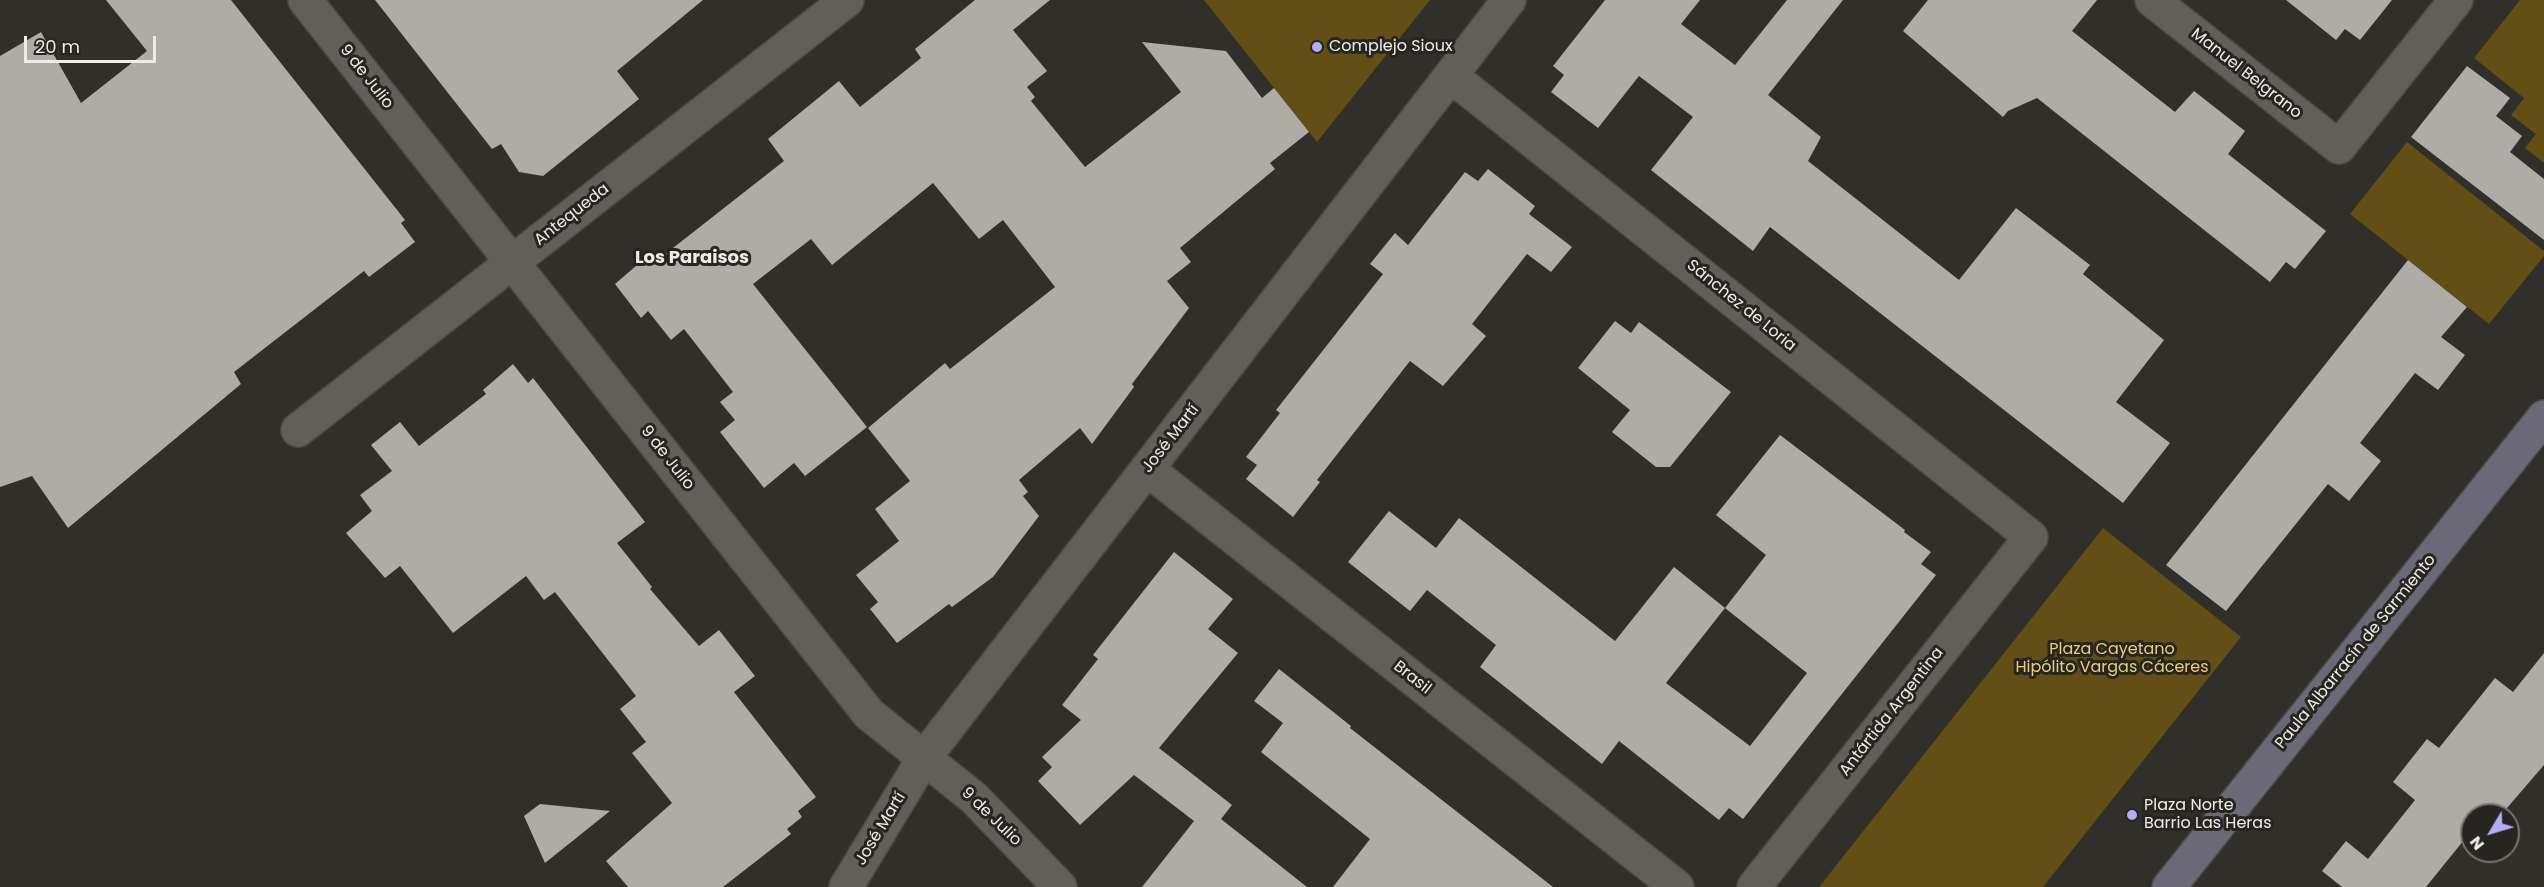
<!DOCTYPE html>
<html>
<head>
<meta charset="utf-8">
<style>
	body { margin:0 }
	#map { position:relative; width:2544px; height:887px; overflow:hidden; background:#312f29; font-family:Poppins,sans-serif }
	canvas { display:block }
	.north { position:absolute; left:2460px; top:803px; width:60px; height:60px; box-sizing:border-box; background:#27251f; border:2px solid #76756f; border-radius:50%; rotate:232deg; font-size:16px; font-weight:700; line-height:24px; text-align:center; color:#edece8 }
	.north::after { content:''; display:block; margin:auto; width:21px; height:27px; background:#b3adf9; clip-path:polygon(50% 0,100% 100%,50% 72%,0 100%) }
	.scale { position:absolute; left:24px; top:36px; width:132px; height:27px; box-sizing:border-box; border:3px solid #edece8; border-top:0; padding-left:8px; font-size:18px; line-height:21px; white-space:nowrap; color:#edece8; -webkit-text-stroke:4px #27251f; paint-order:stroke }
</style>
</head>
<body>
<div id="map">
<canvas width="2544" height="887"></canvas>
<div class="north">N</div>
<div class="scale">20 m</div>
</div>
<script>
const ctx = document.querySelector('canvas').getContext('2d');
ctx.lineJoin = 'round';
function paint(path, color) {
  ctx.fillStyle = color;
  ctx.fill(path, 'evenodd');
}
function toPath(rows) {
  const path = new Path2D();
  for (const r of rows) {
    path.moveTo(r[0], r[1]);
    for (let i = 2; i < r.length; i += 2) path.lineTo(r[i], r[i + 1]);
  }
  return path;
}
function trace(path, color, width, dash) {
  ctx.strokeStyle = color;
  ctx.lineWidth = width;
  ctx.lineCap = dash ? 'butt' : 'round';
  ctx.setLineDash(dash || []);
  ctx.stroke(path);
}
function write(font, color, halo, rows, align = 'center') {
  ctx.font = font + ' Poppins,sans-serif';
  ctx.lineWidth = 6;
  ctx.setLineDash([]);
  ctx.textBaseline = 'middle';
  ctx.strokeStyle = halo;
  ctx.fillStyle = color;
  for (const [text, x, y, turn = 0] of rows) {
    ctx.save();
    ctx.translate(x, y);
    ctx.rotate((+turn || 0) * Math.PI / 180);
    ctx.textAlign = isNaN(turn) ? turn : align;
    if (halo) ctx.strokeText(text, 0, 0);
    ctx.fillText(text, 0, 0);
    ctx.restore();
  }
}
paint(toPath([
	[1204,0,1430,0,1317,142],
	[2520,0,2544,0,2544,163,2525,148,2536,134,2511,115,2524,98,2474,58],
	[2407,142,2544,251,2544,256,2489,324,2350,214],
	[2103,528,2241,637,2043,887,1819,887]
]), '#614f15');
paint(toPath([
	[106,0,231,0,405,220,401,223,415,242,369,277,364,271,234,372,241,384,68,528,32,476,0,487,0,56,41,32,81,103,147,51],
	[375,0,703,0,617,71,639,99,543,176,519,172,501,144,492,149],
	[975,0,1050,0,1013,30,1047,71,1027,87,1035,97,1031,101,1085,167,1181,92,1142,42,1226,51,1262,98,1274,88,1309,132,1270,163,1275,169,1180,248,1191,262,1167,281,1189,308,1132,384,1134,387,1092,444,1080,428,1019,480,1028,492,1023,496,1039,516,993,577,952,607,949,604,897,643,870,609,878,602,856,575,899,541,875,509,910,481,868,428,945,363,950,369,1055,287,1003,220,979,239,933,183,832,265,811,239,753,284,867,427,805,476,794,463,764,488,720,432,735,420,720,402,733,392,684,329,671,340,648,311,641,318,615,284,644,259,648,265,662,253,664,255,784,161,768,139,839,81,860,107,921,58,915,49],
	[1605,0,1700,0,1681,24,1735,65,1787,0,1843,0,1768,95,1821,137,1808,161,1959,280,2016,208,2090,265,2083,274,2164,340,2116,402,2170,443,2123,503,1770,227,1753,251,1651,170,1693,117,1639,76,1598,128,1551,92,1564,75,1553,66],
	[1928,0,2097,0,2072,31,2175,112,2194,91,2245,131,2228,154,2326,231,2295,269,2286,262,2270,282,2037,98,2008,111,2003,117,1903,31],
	[2286,0,2392,0,2360,40,2345,29,2336,40],
	[2467,66,2510,98,2496,116,2522,136,2510,152,2544,179,2544,240,2411,137],
	[1488,169,1535,206,1529,214,1572,247,1551,272,1527,254,1472,324,1486,336,1443,386,1410,361,1317,480,1320,482,1293,517,1246,479,1257,465,1246,457,1280,413,1276,410,1383,274,1370,264,1395,233,1408,245,1465,172,1478,181],
	[2408,260,2467,307,2441,337,2465,355,2438,390,2415,373,2360,443,2381,461,2349,501,2328,484,2226,611,2166,565],
	[1615,321,1631,333,1639,322,1731,392,1670,467,1656,467,1612,432,1630,410,1578,368],
	[513,364,528,383,533,378,645,522,617,543,652,587,650,589,699,646,719,630,755,676,734,692,816,797,798,811,802,817,787,829,791,834,723,887,628,887,606,861,672,803,632,753,646,742,620,709,636,696,555,592,544,600,526,576,453,633,400,566,385,578,346,533,372,511,360,495,392,471,371,445,400,422,419,446,486,394,483,390],
	[1780,435,1905,530,1904,532,1931,552,1921,564,1936,575,1743,819,1729,808,1719,820,1619,741,1602,764,1480,667,1496,645,1427,590,1410,611,1348,562,1389,511,1436,548,1459,518,1615,641,1674,567,1725,608,1766,555,1716,515],
	[1725,608,1807,673,1750,746,1666,683],
	[1174,552,1233,599,1208,629,1238,653,1159,748,1232,805,1221,819,1307,887,1142,887,1194,821,1134,775,1080,825,1038,781,1052,767,1042,757,1081,720,1062,705,1098,659,1093,655],
	[2544,653,2544,765,2501,815,2472,815,2472,830,2426,887,2342,887,2322,871,2346,841,2368,859,2415,800,2393,782,2427,739,2439,748,2495,678,2513,692],
	[1279,669,1351,726,1350,728,1553,887,1333,887,1370,839,1261,752,1283,723,1254,701],
	[540,804,610,811,545,863,524,816]
]), '#afaca5');
const minor = toPath([
	[305,0,869,714,974,798,1060,887],
	[2152,0,2339,147,2456,0],
	[1451,76,2031,537,1754,887],
	[298,430,847,0],
	[1147,469,1677,887],
	[846,887,924,758,1509,0]
]);
const secondary = toPath([
	[2169,887,2544,417]
]);
trace(minor, '#4c4a45', 36);
trace(secondary, '#4c4a45', 36);
trace(minor, '#615f59', 33);
trace(secondary, '#6b6878', 33);
for (const [x, y, r, color] of [
	[1317,47,6,"#b3adf9"],
	[2132,815,6,"#b3adf9"]
]) {
  const dot = new Path2D();
  dot.arc(x, y, r, 0, 2 * Math.PI);
  ctx.fillStyle = color;
  ctx.fill(dot);
  trace(dot, '#27251f', 2);
}
write('16px', '#edece8', '#27251f', [
	["Complejo Sioux",1329,47],
	["Plaza Norte",2144,806],
	["Barrio Las Heras",2144,824]
], 'left');
write('16px', '#edece8', '#27251f', [
	["Manuel Belgrano",2246,74,38],
	["9 de Julio",366,77,52],
	["Antequeda",572,215,-38],
	["Sánchez de Loria",1741,306,39],
	["José Martí",1171,439,-52],
	["9 de Julio",667,458,52],
	["Paula Albarracín de Sarmiento",2356,652,-51],
	["Brasil",1412,678,38],
	["Antártida Argentina",1892,712,-52],
	["9 de Julio",991,817,44],
	["José Martí",881,829,-59]
]);
write('16px', '#ebcd75', '#27251f', [
	["Plaza Cayetano",2112,650],
	["Hipólito Vargas Cáceres",2112,668]
]);
write('bold 18px', '#edece8', '#27251f', [
	["Los Paraisos",692,258]
]);
</script>
</body>
</html>
